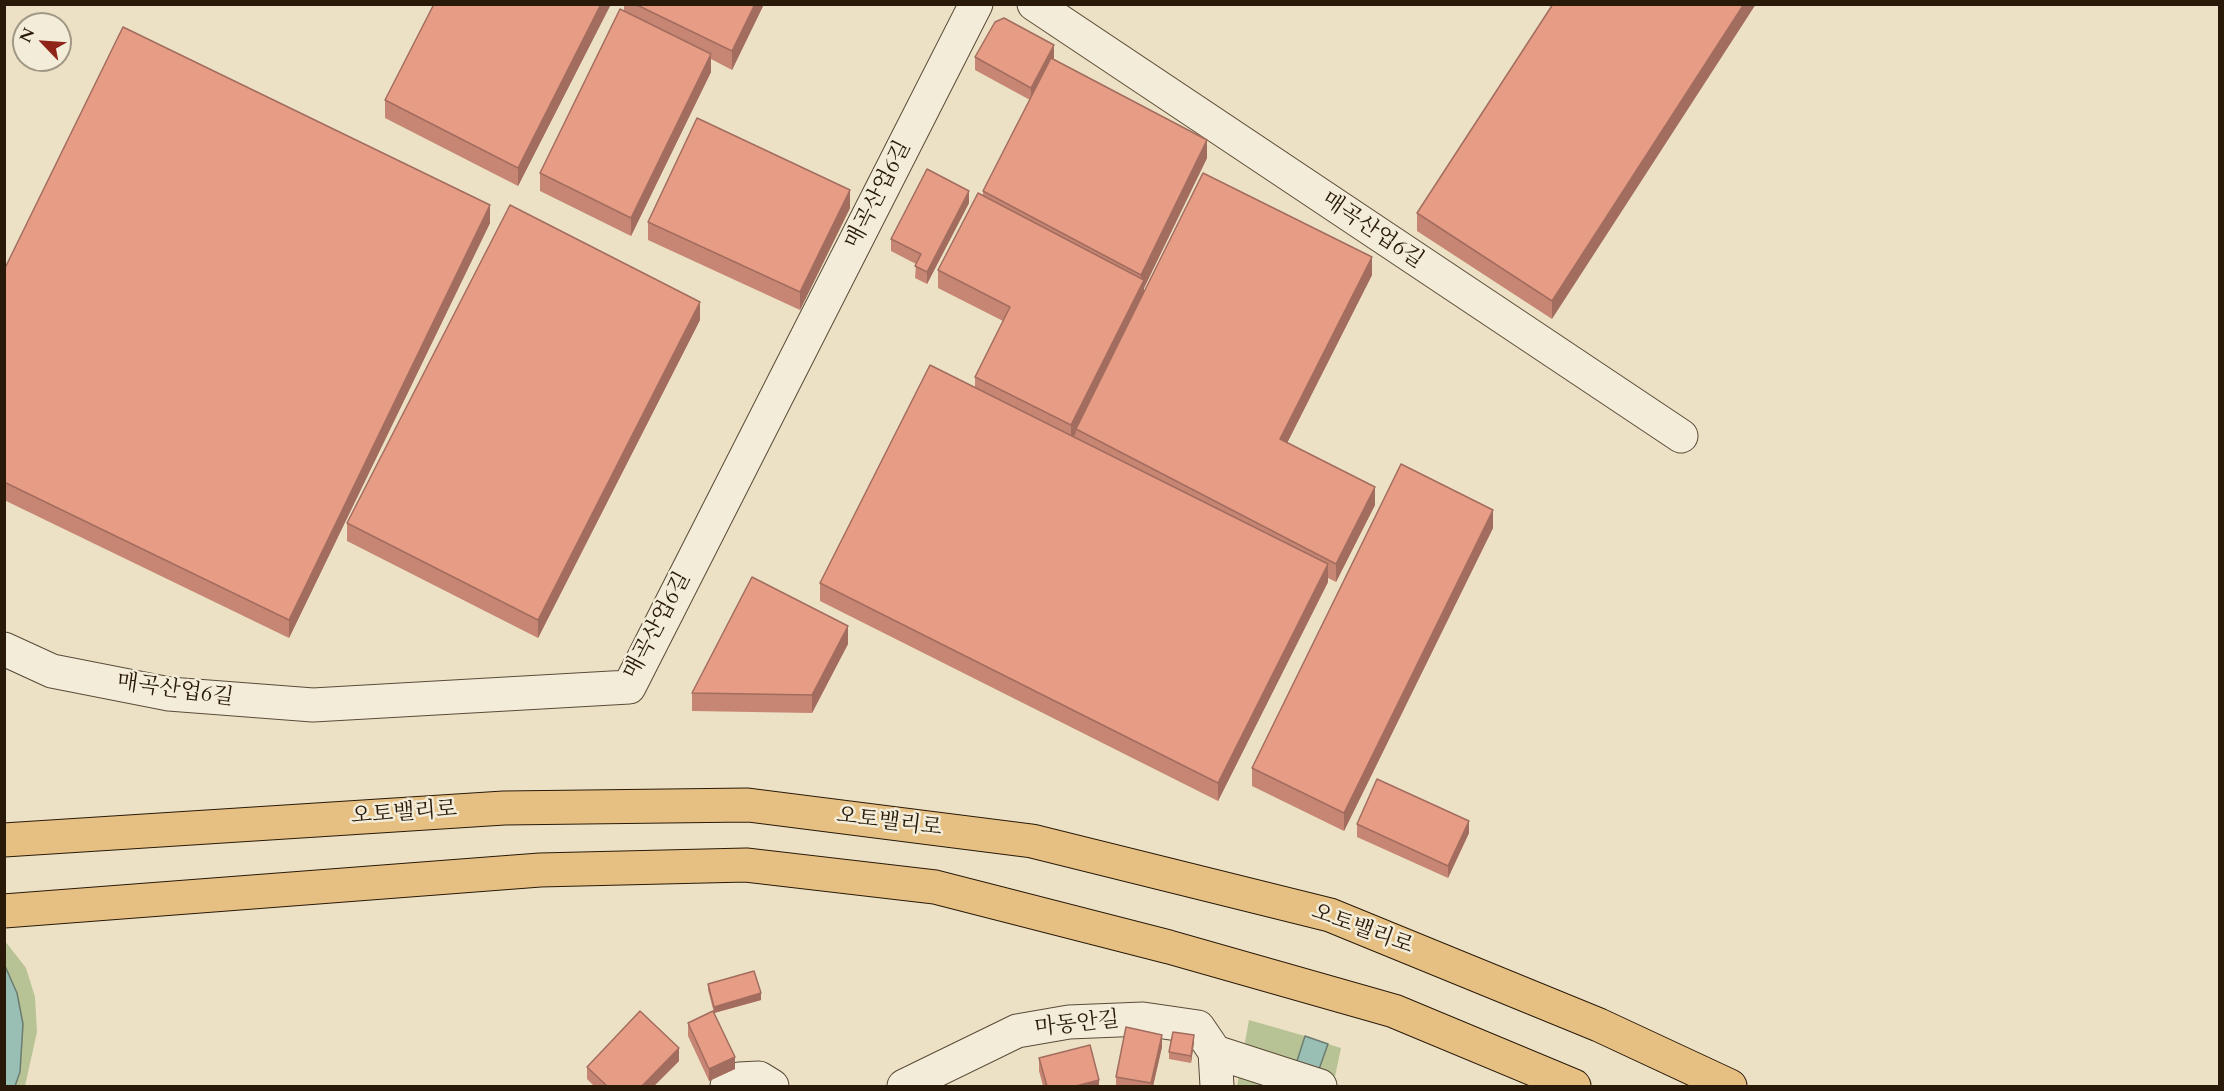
<!DOCTYPE html>
<html>
<head>
<meta charset="utf-8">
<style>
	body { margin:0 }
	#map { position:relative; width:2224px; height:1091px; overflow:hidden; background:#ece1c5; font-family:Cardo,serif }
	canvas { display:block }
	.frame { position:absolute; inset:0; border:6px solid #291909; pointer-events:none }
	.north { position:absolute; left:12px; top:12px; width:60px; height:60px; box-sizing:border-box; background:#f3ecd9; border:2px solid #a29886; border-radius:50%; rotate:295deg; font-size:16px; font-weight:700; line-height:24px; text-align:center; color:#291909 }
	.north::after { content:''; display:block; margin:auto; width:21px; height:27px; background:#8f2418; clip-path:polygon(50% 0,100% 100%,50% 72%,0 100%) }
</style>
</head>
<body>
<div id="map">
<canvas width="2224" height="1091"></canvas>
<div class="frame"></div>
<div class="north">N</div>
</div>
<script>
const ctx = document.querySelector('canvas').getContext('2d');
ctx.lineJoin = 'round';
function paint(path, color) {
  ctx.fillStyle = color;
  ctx.fill(path, 'evenodd');
}
function toPath(rows) {
  const path = new Path2D();
  for (const r of rows) {
    path.moveTo(r[0], r[1]);
    for (let i = 2; i < r.length; i += 2) path.lineTo(r[i], r[i + 1]);
  }
  return path;
}
function trace(path, color, width, dash) {
  ctx.strokeStyle = color;
  ctx.lineWidth = width;
  ctx.lineCap = dash ? 'butt' : 'round';
  ctx.setLineDash(dash || []);
  ctx.stroke(path);
}
function write(font, color, halo, rows, align = 'center') {
  ctx.font = font + ' Cardo,"Noto Serif KR",serif';
  ctx.lineWidth = 5;
  ctx.setLineDash([]);
  ctx.textBaseline = 'middle';
  ctx.strokeStyle = halo;
  ctx.fillStyle = color;
  for (const [text, x, y, turn = 0] of rows) {
    ctx.save();
    ctx.translate(x, y);
    ctx.rotate((+turn || 0) * Math.PI / 180);
    ctx.textAlign = isNaN(turn) ? turn : align;
    if (halo) ctx.strokeText(text, 0, 0);
    ctx.fillText(text, 0, 0);
    ctx.restore();
  }
}
paint(toPath([
	[5,941,26,968,35,997,37,1032,25,1086,15,1086,20,1072,17,993,5,966],
	[1249,1020,1305,1036,1289,1086,1237,1086],
	[1328,1044,1341,1048,1333,1086,1313,1086]
]), '#b8c395');
const water = toPath([
	[5,966,17,993,23,1024,20,1072,15,1086,5,1086,5,966],
	[1305,1036,1328,1044,1313,1086,1289,1086,1305,1036]
]);
paint(water, '#99beb4');
trace(water, '#6c7c70', 1.5);
const minor = toPath([
	[1034,4,1681,436],
	[4,649,52,671,169,694,313,705,629,687,976,4],
	[1215,1052,1320,1086],
	[727,1086,739,1079,759,1078,772,1086],
	[904,1086,1017,1031,1069,1022,1143,1019,1198,1027,1215,1052,1217,1086]
]);
const highway = toPath([
	[4,840,504,808,748,805,1032,841,1330,915,1599,1025,1730,1086],
	[4,911,540,870,746,865,935,887,1169,947,1394,1011,1574,1086]
]);
trace(minor, '#5a4b38', 35);
trace(highway, '#291909', 35);
trace(minor, '#f3ecd9', 33);
trace(highway, '#e6c082', 33);
paint(toPath([
	[611,4,518,186,385,118,385,100],
	[624,4,764,4,732,70,711,59,711,72,631,236,540,191,540,173,624,12],
	[1553,4,1552,319,1417,231,1417,213],
	[975,57,1054,58,1053,59,1207,158,1144,288,1144,293,1372,275,1287,443,1375,505,1336,582,1328,578,1328,582,1218,801,820,601,820,583,975,387,975,377,1003,321,938,288,938,270,983,195,983,191,1030,100,975,70],
	[969,203,927,284,915,278,916,264,891,251,891,239],
	[850,208,800,310,648,240,648,222],
	[490,223,289,638,4,500,4,270],
	[700,320,538,638,347,541,347,523],
	[1493,528,1344,831,1252,786,1252,768],
	[848,644,812,713,692,711,692,693],
	[1357,824,1469,833,1448,878,1357,837],
	[708,984,761,1000,714,1013,735,1069,709,1081,688,1036,688,1023,714,1013,708,990],
	[1194,1042,1191,1063,1169,1059,1169,1052],
	[1162,1047,1153,1086,1116,1086,1116,1077],
	[1039,1058,1099,1086,1043,1086,1039,1071],
	[679,1061,654,1086,594,1086,587,1079,587,1067]
]), '#c78673');
paint(toPath([
	[601,4,611,4,518,186,518,168],
	[755,4,764,4,732,70,732,51],
	[1744,4,1756,4,1552,319,1552,301],
	[1054,45,1054,58,1031,100,1031,88],
	[711,54,711,72,631,236,631,218],
	[1207,140,1207,158,1144,288,1144,298,1076,429,1076,432,1071,443,1071,425,1141,285,1141,275],
	[850,190,850,208,800,310,800,292],
	[969,191,969,203,927,284,927,272],
	[490,205,490,223,289,638,289,620],
	[1372,257,1372,275,1280,457,1280,439],
	[700,302,700,320,538,638,538,620],
	[1375,487,1375,505,1336,582,1336,564],
	[1493,510,1493,528,1344,831,1344,813],
	[1328,564,1328,582,1218,801,1218,783],
	[848,626,848,644,812,713,812,695],
	[1469,821,1469,833,1448,878,1448,866],
	[761,993,761,1000,714,1013,714,1007],
	[1162,1035,1162,1047,1153,1086,1151,1086],
	[1194,1035,1194,1042,1191,1063,1191,1056],
	[679,1048,679,1061,654,1086,642,1086],
	[735,1057,735,1069,709,1081,709,1069],
	[1099,1080,1099,1086,1076,1086]
]), '#a26d5e');
const building = toPath([
	[434,4,601,4,518,168,385,100,434,4],
	[635,4,755,4,732,51,635,4],
	[1553,4,1744,4,1552,301,1417,213,1553,4],
	[620,9,711,54,631,218,540,173,620,9],
	[1004,18,1054,45,1031,88,975,57,995,22,1004,18],
	[123,27,490,205,289,620,4,482,4,270,123,27],
	[1051,58,1207,140,1141,275,983,191,1051,58],
	[697,118,850,190,800,292,648,222,697,118],
	[927,169,969,191,927,272,915,266,921,254,891,239,927,169],
	[1203,173,1372,257,1280,439,1375,487,1336,564,1076,429,1203,173],
	[978,193,1144,280,1071,425,975,377,1010,307,938,270,978,193],
	[510,205,700,302,538,620,347,523,510,205],
	[930,365,1328,564,1218,783,820,583,930,365],
	[1401,464,1493,510,1344,813,1252,768,1401,464],
	[752,577,848,626,812,695,692,693,752,577],
	[1377,779,1469,821,1448,866,1357,824,1377,779],
	[754,971,761,993,714,1007,708,984,754,971],
	[640,1011,679,1048,642,1086,607,1086,587,1067,640,1011],
	[713,1011,735,1057,709,1069,688,1023,713,1011],
	[1126,1027,1162,1035,1151,1083,1116,1077,1126,1027],
	[1173,1032,1194,1035,1191,1056,1169,1052,1173,1032],
	[1090,1045,1099,1080,1076,1086,1047,1086,1039,1058,1090,1045]
]);
paint(building, '#e79c86');
trace(building, '#a26d5e', 1.5);
write('22px', '#291909', '#f3ecd9', [
	["매곡산업6길",879,195,-63],
	["매곡산업6길",1372,231,34],
	["매곡산업6길",658,626,-62],
	["매곡산업6길",175,691,8],
	["오토밸리로",404,814,-4],
	["오토밸리로",889,823,7],
	["오토밸리로",1362,930,20],
	["마동안길",1077,1025,-6]
]);
</script>
</body>
</html>
